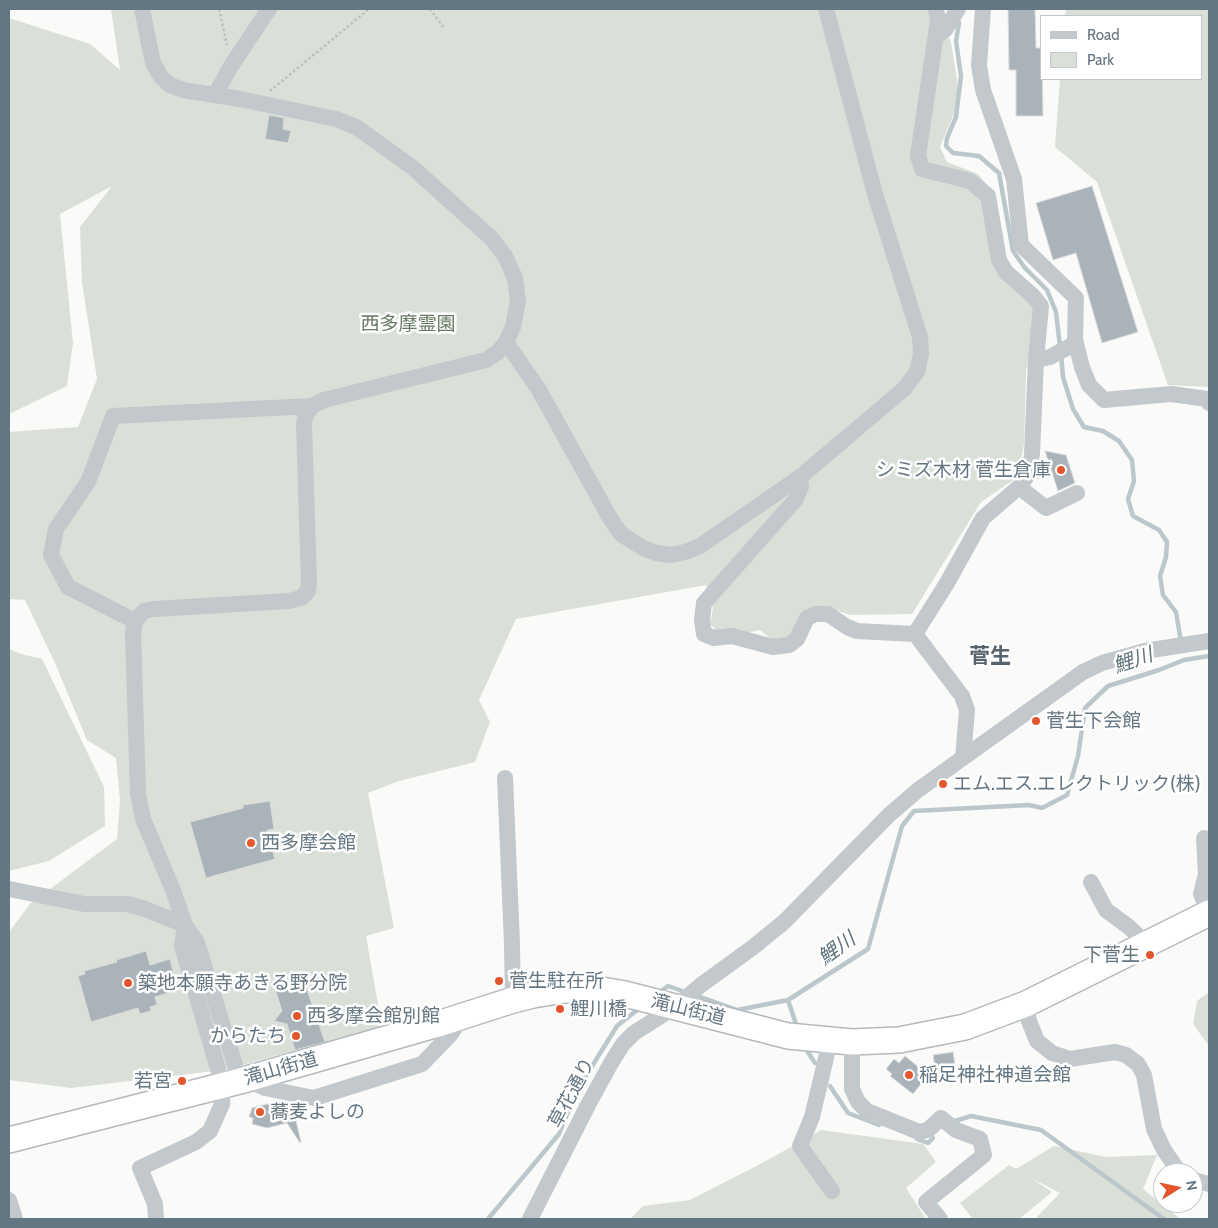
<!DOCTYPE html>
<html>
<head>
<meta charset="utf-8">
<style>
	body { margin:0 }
	#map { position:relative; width:1218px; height:1228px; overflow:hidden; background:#fafaf8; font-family:Cabin,sans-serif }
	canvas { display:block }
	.frame { position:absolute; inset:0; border:10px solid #657683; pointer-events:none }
	.legend { position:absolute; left:1040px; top:15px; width:162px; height:65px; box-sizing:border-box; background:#fff; border:1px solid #c1c8cd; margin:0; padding:6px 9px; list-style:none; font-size:15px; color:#657683 }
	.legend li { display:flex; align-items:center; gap:10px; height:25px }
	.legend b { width:25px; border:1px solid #c1c8cd }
	.north { position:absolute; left:1153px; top:1163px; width:50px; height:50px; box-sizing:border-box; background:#fff; border:1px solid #c1c8cd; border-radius:50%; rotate:80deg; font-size:14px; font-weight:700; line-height:20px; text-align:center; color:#657683 }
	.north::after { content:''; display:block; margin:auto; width:18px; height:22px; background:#e4572e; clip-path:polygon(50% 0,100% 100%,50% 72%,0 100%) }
</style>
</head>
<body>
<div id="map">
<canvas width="1218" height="1228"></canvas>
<div class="frame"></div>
<ul class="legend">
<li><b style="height:6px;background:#c3c8cc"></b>Road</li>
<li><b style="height:14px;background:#dadfd7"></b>Park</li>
</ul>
<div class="north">N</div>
</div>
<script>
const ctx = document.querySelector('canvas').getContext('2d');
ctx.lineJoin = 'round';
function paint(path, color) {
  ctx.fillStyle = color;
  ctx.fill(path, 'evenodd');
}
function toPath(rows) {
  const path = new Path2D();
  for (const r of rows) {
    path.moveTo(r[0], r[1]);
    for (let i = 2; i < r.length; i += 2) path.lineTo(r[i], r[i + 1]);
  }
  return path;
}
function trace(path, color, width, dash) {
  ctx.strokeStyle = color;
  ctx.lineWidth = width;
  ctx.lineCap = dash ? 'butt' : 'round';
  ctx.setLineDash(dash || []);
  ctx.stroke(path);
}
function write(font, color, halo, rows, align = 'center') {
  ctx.font = font + ' Cabin,"Noto Sans JP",sans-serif';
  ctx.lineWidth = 5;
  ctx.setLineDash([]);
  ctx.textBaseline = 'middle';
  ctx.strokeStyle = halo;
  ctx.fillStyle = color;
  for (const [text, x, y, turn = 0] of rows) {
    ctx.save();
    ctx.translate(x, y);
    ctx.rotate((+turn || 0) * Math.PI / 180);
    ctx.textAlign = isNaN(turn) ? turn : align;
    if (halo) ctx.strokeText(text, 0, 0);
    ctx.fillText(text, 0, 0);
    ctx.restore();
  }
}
paint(toPath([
	[111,9,934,9,951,42,960,99,940,147,947,162,978,174,993,193,1006,262,1037,312,1026,372,1024,444,1018,477,981,502,912,614,850,615,830,608,796,636,775,642,760,630,742,634,720,634,710,624,713,608,706,585,516,619,479,700,490,722,475,762,399,781,368,793,394,928,366,936,382,1027,223,1070,71,1088,9,1080,9,932,30,904,117,839,120,800,116,758,87,740,55,663,25,600,9,599,9,432,78,427,97,379,82,282,80,227,112,186,60,214,73,343,67,386,9,414,9,18,90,44,120,70],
	[1066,9,1209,9,1209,387,1168,385,1097,182,1055,147,1060,79,1202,79,1202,16,1065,16],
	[9,649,21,654,42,659,104,787,105,826,49,861,9,871],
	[1209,992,1209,1046,1193,1024,1197,1001],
	[821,1130,923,1144,936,1162,906,1188,926,1219,630,1219,643,1206,690,1200,766,1161],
	[1054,1146,1106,1157,1157,1155,1143,1189,1180,1219,1035,1219,1060,1193,1031,1178,1052,1192,1019,1219,973,1219,960,1203,1009,1165,1016,1169]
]), '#dadfd7');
trace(toPath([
	[957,19,959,23,956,41,961,76,956,117,947,138,946,146,953,153,979,156,999,173,1013,251,1025,268,1047,290,1056,312,1060,346],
	[1061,354,1063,377,1073,409,1084,427,1103,431,1119,441,1132,460,1134,481,1128,499,1133,516,1159,530,1167,542,1166,557,1160,576,1163,595,1176,612,1181,642],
	[657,994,668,986,685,992],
	[695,995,737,1010,788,1000,868,949,902,826,914,811,1029,805,1042,808,1067,795,1078,756,1085,708,1108,686,1159,670,1184,660,1209,656],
	[788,1000,796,1024],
	[806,1049,815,1063],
	[830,1086,848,1113,879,1125],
	[952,1122,971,1116,1041,1130,1164,1219],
	[917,1139,928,1143,933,1138],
	[488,1219,559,1134,576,1092,617,1026,641,1007]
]), '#bbc7cb', 4.5);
const building = toPath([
	[1008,9,1035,9,1036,48,1042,48,1043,116,1016,116,1016,70,1009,70,1008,9],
	[269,115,284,118,283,129,291,131,288,143,265,139,269,115],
	[1092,186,1138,332,1102,343,1076,253,1053,260,1036,203,1092,186],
	[1045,451,1066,455,1075,483,1058,491,1045,451],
	[270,801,274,829,267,830,275,859,206,878,190,822,243,808,243,805,270,801],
	[146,951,150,965,170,959,178,990,155,997,157,1005,150,1007,151,1011,140,1014,138,1008,91,1022,78,976,85,974,84,971,117,962,116,960,146,951],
	[303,978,325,1042,295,1050,287,1024,274,1021,282,1011,274,986,303,978],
	[953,1052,956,1070,936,1074,933,1055,953,1052],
	[905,1056,928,1075,913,1094,890,1076,892,1074,886,1069,894,1059,899,1063,905,1056],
	[279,1101,292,1104,301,1142,300,1143,287,1123,267,1128,252,1124,253,1118,249,1117,252,1108,279,1101]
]);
paint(building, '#aab3b9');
trace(building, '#dcdcda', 1);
const highway = toPath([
	[9,1140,240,1081,438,1024,513,1000,533,995,565,990,596,989,625,994,788,1036,852,1042,899,1040,965,1027,1026,1004,1209,913]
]);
trace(highway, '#b4b9bd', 28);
trace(toPath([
	[219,9,227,45],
	[430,9,444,28],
	[270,91,369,9]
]), '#bbbfc2', 2.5, [2.5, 2.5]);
trace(toPath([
	[142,9,153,63,161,77,170,85,183,90,240,99,336,119,356,127,412,167,491,238,505,256,515,278,518,301,513,327,506,342,498,352,486,360,324,400,312,406,305,417,304,425,309,582,308,591,301,598,289,601,154,609,144,611,135,621,133,633,138,794,143,819,173,890,185,925,197,942,240,1081],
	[936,9,938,20,918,156,922,169,970,181,988,196,999,260,1006,272,1033,296,1041,306,1036,360,1032,454,1029,473,1019,487,983,518,947,583,915,634,962,696,967,710,963,758],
	[983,9,979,65,983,90,1014,179,1021,245,1076,298,1075,340,1082,367,1089,385,1104,400,1171,394,1207,399,1209,403],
	[936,36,945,30,958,9],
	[215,95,231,66,269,9],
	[506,342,539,390,610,518,621,534,643,548,656,553,671,555,685,552,700,546,800,477,904,389,917,372,921,354,920,337,875,194,826,9],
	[1036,360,1050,357,1076,343],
	[800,477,801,487,796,499,704,603,702,620,704,634,714,638,732,636,773,647,789,645,797,639,807,618,816,614,828,614,847,627,857,631,915,634],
	[1019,487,1046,508,1077,493],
	[135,621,68,587,51,555,56,529,88,482,113,416,312,406],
	[505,778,512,944,513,1000],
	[1204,838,1206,874,1201,894,1209,913],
	[1091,882,1106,910,1129,927,1147,944],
	[9,889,84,904,128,904,145,909,185,925],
	[1026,1004,1029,1021,1037,1041,1052,1053,1070,1059,1115,1052,1126,1055,1138,1064,1144,1075,1154,1129,1164,1150,1180,1173],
	[830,1041,812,1117,800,1146,832,1191],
	[852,1042,852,1089,858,1102,867,1111,919,1132,928,1130,941,1118,956,1130,980,1139,984,1155,926,1202,940,1219],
	[246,1079,265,1088,314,1098,422,1064,450,1035,463,1016],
	[1193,1180,1209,1184],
	[9,1200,15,1219],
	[156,1219,155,1204,140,1168,196,1142,210,1131,222,1104,223,1086,182,946,185,925],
	[530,1219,588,1105,611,1063,623,1044,634,1033,675,1007,701,985,752,948,784,922,889,815,918,790,1083,672,1102,663,1145,651,1209,641]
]), '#c3c8cc', 16);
trace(highway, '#fff', 25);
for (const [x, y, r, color] of [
	[1061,470,5,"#e4572e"],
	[1036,721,5,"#e4572e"],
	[943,784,5,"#e4572e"],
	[251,843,5,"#e4572e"],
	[1150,955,5,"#e4572e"],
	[499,981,5,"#e4572e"],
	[128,983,5,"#e4572e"],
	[560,1009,5,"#e4572e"],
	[297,1016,5,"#e4572e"],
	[296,1036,5,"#e4572e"],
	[909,1075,5,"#e4572e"],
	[182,1081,5,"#e4572e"],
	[260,1112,5,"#e4572e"]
]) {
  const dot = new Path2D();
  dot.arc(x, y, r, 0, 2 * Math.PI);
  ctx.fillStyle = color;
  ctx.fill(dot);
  trace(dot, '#fff', 2);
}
write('19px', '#687a64', '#fff', [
	["西多摩霊園",408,324]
]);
write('19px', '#657683', '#fff', [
	["シミズ木材 菅生倉庫",1051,470,"right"],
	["菅生下会館",1046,721],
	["エム.エス.エレクトリック(株)",953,784],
	["西多摩会館",261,843],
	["下菅生",1140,955,"right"],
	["菅生駐在所",509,981],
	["築地本願寺あきる野分院",138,983],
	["鯉川橋",570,1009],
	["西多摩会館別館",307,1016],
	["からたち",286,1036,"right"],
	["稲足神社神道会館",919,1075],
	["若宮",172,1081,"right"],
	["蕎麦よしの",270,1112]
], 'left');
write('19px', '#657683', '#fff', [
	["滝山街道",688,1010,14],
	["滝山街道",281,1069,-16],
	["草花通り",572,1093,-62]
]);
write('italic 20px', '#60757c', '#fff', [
	["鯉川",1133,661,-19],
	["鯉川",837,949,-36]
]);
write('bold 21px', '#57646e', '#fff', [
	["菅生",990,657]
]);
</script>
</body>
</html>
